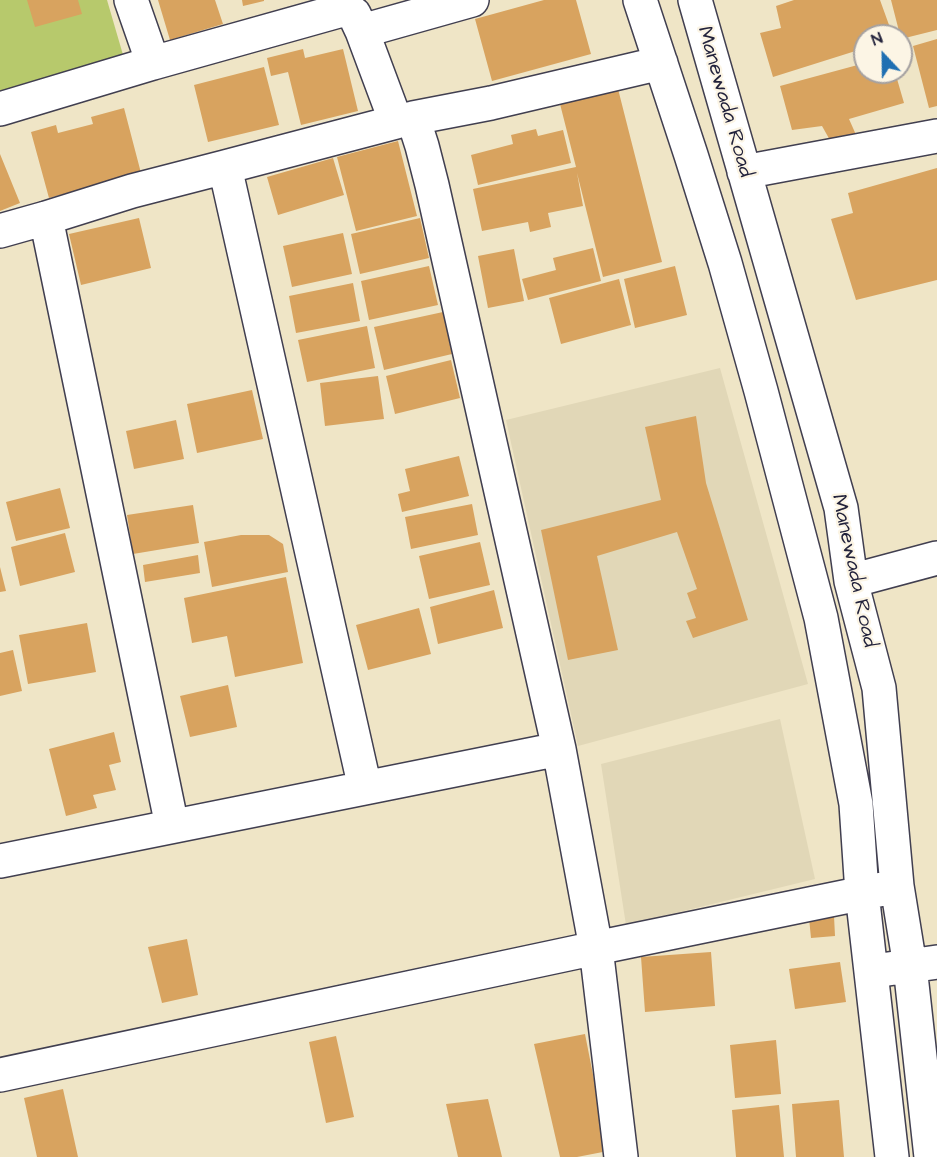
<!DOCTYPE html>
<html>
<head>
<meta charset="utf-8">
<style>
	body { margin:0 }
	#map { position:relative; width:937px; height:1157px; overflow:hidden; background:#efe5c6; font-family:"Architects Daughter",sans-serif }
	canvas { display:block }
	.north { position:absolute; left:853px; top:24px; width:60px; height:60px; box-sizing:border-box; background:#fcf5e5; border:2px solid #a5a1a1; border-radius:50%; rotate:338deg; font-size:16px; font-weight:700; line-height:24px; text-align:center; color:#22223b }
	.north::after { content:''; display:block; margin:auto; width:21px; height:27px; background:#1f6fb2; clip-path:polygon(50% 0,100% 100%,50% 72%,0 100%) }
</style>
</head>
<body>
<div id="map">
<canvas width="937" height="1157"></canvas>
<div class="north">N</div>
</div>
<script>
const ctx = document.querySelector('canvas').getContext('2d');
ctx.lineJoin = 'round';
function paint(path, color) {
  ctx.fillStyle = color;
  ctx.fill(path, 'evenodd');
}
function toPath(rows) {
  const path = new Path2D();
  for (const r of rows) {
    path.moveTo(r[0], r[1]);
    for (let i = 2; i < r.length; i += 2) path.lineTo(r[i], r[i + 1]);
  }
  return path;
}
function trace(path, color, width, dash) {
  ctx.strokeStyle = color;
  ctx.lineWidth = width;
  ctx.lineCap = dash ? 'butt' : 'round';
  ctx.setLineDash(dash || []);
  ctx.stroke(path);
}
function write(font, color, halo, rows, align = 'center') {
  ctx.font = font + ' "Architects Daughter",sans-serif';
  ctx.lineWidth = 4.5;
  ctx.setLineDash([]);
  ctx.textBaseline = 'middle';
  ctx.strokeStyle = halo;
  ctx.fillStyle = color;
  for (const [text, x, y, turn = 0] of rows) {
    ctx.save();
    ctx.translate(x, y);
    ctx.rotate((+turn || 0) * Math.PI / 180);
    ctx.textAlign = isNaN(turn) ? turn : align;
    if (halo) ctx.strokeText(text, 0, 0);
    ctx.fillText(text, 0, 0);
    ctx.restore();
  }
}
paint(toPath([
	[720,368,808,684,578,746,506,420],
	[780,719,815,879,626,925,601,764]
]), '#e1d7b7');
paint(toPath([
	[0,0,107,0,128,72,0,100]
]), '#b7c96c');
paint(toPath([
	[27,0,78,0,82,14,35,27],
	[158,0,215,0,223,24,170,40],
	[242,0,264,0,264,1,243,6],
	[544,0,576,0,591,54,492,81,475,19],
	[794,0,880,0,893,36,865,36,865,48,773,77,760,33,781,28,776,6],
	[891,0,937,0,937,30,901,39],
	[937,39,937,106,929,108,913,46],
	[303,49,305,58,343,49,358,111,301,125,288,72,271,76,267,58],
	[865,63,865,72,895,72,904,103,849,119,857,137,831,142,822,126,792,130,780,86],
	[264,67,279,125,208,142,194,85],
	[617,85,662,262,603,277,577,173,583,206,548,213,551,227,530,232,528,222,482,231,473,189,576,167,559,100],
	[124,108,141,173,49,198,31,132,56,125,58,133,93,124,91,117],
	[536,129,538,136,563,130,571,163,478,185,471,155,513,144,511,135],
	[398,141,417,216,356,231,337,157],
	[0,154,20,203,0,211],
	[333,158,344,195,278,215,267,177],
	[937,168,937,280,856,300,831,219,853,213,848,193],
	[139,218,151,268,81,285,69,234],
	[420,218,429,258,360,274,351,234],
	[343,233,352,274,292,287,283,246],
	[593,248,601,281,528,300,522,279,556,270,553,258],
	[514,249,524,301,488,308,478,256],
	[429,266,438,305,369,320,361,281],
	[675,266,687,315,635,328,624,279],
	[619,279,631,325,561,344,549,298],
	[353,283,360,321,296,333,289,296],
	[443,312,452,354,384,370,374,327],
	[367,326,375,368,307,382,298,340],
	[451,360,460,398,395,414,386,376],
	[378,376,384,419,325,426,320,383],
	[252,390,263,439,197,453,187,404],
	[696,416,706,483,748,620,693,638,686,621,696,618,687,593,697,589,677,532,597,556,618,650,568,660,541,530,661,500,645,427],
	[176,420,184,459,134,469,126,431],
	[459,456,469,496,402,512,398,494,410,491,405,469],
	[60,488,70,528,16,541,6,502],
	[472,504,478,535,411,549,405,517],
	[193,505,199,543,133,554,127,515],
	[65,533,75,572,20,586,11,547],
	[241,535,269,535,283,544,288,572,212,587,204,542],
	[480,542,490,585,429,599,419,556],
	[198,555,200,573,145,582,143,565],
	[0,567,6,591,0,592],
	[286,577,303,663,235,677,227,636,192,643,184,598],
	[494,590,503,628,438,644,430,607],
	[419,608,431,654,368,670,356,625],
	[87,623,96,672,28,684,19,635],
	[13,650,22,691,0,696,0,653],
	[228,685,237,727,190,737,180,696],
	[114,732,121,762,109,765,116,790,93,795,97,808,66,816,49,749],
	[834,916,835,936,811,938,809,918],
	[187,939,198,995,162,1003,148,947],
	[711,952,715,1006,645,1012,641,957],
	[840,962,846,1002,795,1009,789,969],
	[585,1034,608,1151,577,1157,560,1157,534,1044],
	[336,1036,354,1117,326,1123,309,1042],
	[776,1040,781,1094,735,1098,730,1045],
	[63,1089,78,1157,37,1157,24,1098],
	[488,1099,502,1157,458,1157,446,1104],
	[839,1100,844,1157,796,1157,792,1104],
	[779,1105,784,1157,736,1157,732,1110]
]), '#d8a35f');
const minor = toPath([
	[131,0,153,63,342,10,354,14,362,31,396,122,413,118,422,146,432,185,559,749],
	[640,0,691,155,725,263,761,391,821,618,856,804,862,893,892,1157],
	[695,0,841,508,851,581,879,688,897,886,910,966,931,1157],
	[362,31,472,0],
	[0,109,153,63],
	[413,118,491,103,661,63],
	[744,172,937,136],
	[46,218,172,826],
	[0,231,46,218,132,191,225,167],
	[851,581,937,558],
	[365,788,225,167,396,122],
	[0,861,559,749,596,948,0,1075],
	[888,969,937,962],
	[621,1157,596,948,883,889]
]);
trace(minor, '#413f50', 36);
trace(minor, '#fff', 33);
write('21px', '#22223b', '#fcf5e5', [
	["Manewada Road",724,102,74],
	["Manewada Road",853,571,78]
]);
</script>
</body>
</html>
